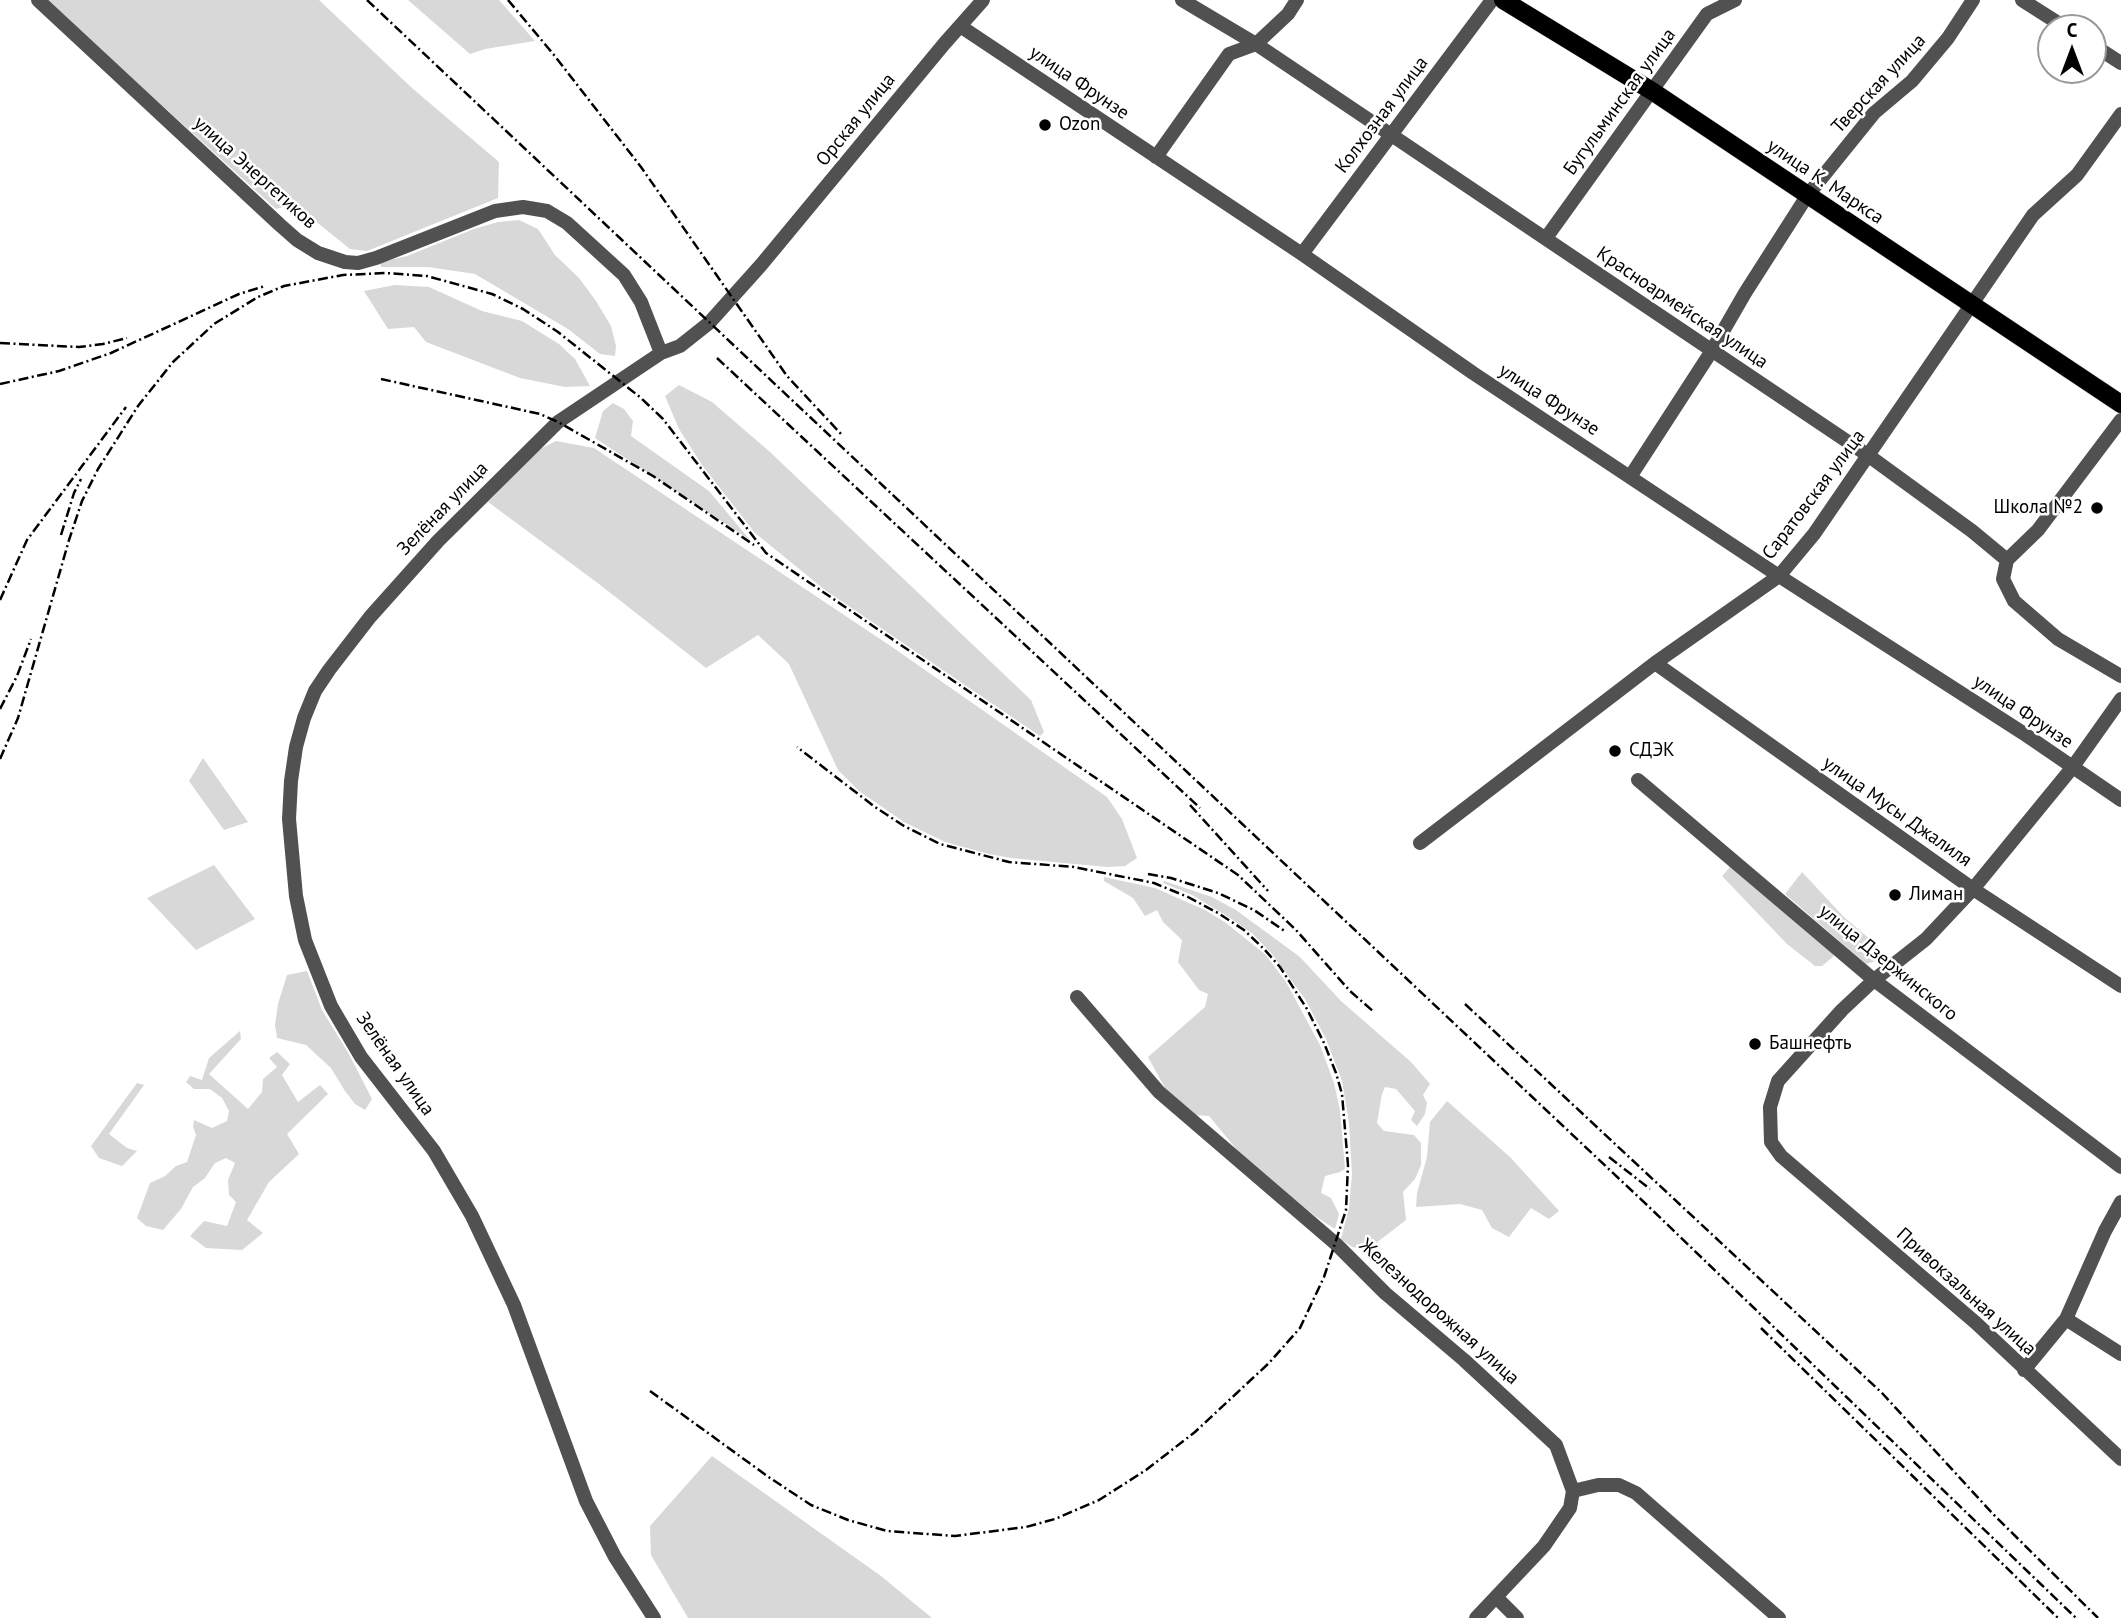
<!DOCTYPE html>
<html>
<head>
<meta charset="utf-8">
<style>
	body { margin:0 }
	#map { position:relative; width:2121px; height:1618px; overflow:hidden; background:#fff; font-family:"PT Sans",sans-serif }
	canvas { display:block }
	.north { position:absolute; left:2037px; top:14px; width:70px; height:70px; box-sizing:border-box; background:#fff; border:2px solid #999; border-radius:50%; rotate:0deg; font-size:19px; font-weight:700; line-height:28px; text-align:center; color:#000 }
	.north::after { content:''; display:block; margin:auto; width:24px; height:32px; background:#000; clip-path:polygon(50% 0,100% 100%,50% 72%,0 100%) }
</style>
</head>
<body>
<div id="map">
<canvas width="2121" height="1618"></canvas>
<div class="north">С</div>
</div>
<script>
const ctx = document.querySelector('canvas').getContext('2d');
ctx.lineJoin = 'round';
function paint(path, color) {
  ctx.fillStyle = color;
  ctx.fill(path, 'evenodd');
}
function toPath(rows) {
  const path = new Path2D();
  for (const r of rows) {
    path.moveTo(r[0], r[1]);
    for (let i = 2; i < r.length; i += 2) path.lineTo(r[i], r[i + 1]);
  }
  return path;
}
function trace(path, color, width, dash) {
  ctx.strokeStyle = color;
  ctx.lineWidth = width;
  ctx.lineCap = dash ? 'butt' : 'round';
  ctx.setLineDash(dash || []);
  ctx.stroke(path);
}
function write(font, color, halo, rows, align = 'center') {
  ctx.font = font + ' "PT Sans",sans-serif';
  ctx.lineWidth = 5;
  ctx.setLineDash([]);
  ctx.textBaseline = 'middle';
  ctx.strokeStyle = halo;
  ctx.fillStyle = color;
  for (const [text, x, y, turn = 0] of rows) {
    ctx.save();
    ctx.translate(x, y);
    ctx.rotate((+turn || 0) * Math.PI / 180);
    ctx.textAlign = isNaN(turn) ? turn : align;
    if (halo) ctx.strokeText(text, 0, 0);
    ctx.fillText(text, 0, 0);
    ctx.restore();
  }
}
paint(toPath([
	[46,0,319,0,412,88,499,162,498,198,367,251,350,249,294,204,276,209],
	[408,0,499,0,535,41,485,49,470,54],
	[519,220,538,229,555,255,579,278,596,301,611,326,616,346,615,356,600,354,568,329,475,274,428,267,381,267,380,262,407,256,474,229,498,222],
	[395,285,429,287,482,311,522,321,559,344,575,359,590,386,565,387,520,378,426,342,414,327,388,329,364,291],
	[679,385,712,402,770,452,1031,700,1044,732,1040,736,825,590,755,533,702,465,679,429,665,396],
	[613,403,624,409,633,421,631,436,709,491,750,540,595,438,603,411],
	[556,441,594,448,895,649,1107,797,1122,819,1137,858,1125,866,1107,867,1011,858,989,854,945,842,904,822,859,791,838,770,789,664,758,635,706,668,599,584,488,502,538,450],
	[203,758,248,822,224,830,189,781],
	[214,865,255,919,196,950,147,898],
	[1731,866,1826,944,1834,956,1822,966,1815,966,1787,944,1722,876],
	[1802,872,1844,917,1878,946,1879,960,1866,964,1785,894],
	[1104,877,1155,888,1205,910,1226,923,1266,955,1286,982,1320,1045,1334,1083,1340,1110,1345,1169,1340,1172,1325,1176,1321,1193,1331,1198,1339,1214,1335,1229,1315,1216,1247,1162,1209,1116,1194,1115,1165,1088,1148,1057,1205,1007,1208,994,1199,990,1178,962,1182,940,1163,922,1157,910,1145,916,1133,898,1104,881],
	[1164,881,1212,897,1236,910,1300,957,1341,1001,1411,1062,1430,1084,1423,1095,1427,1103,1425,1114,1417,1126,1411,1120,1415,1111,1396,1089,1385,1087,1382,1094,1377,1123,1384,1131,1414,1135,1421,1143,1421,1165,1415,1179,1403,1192,1406,1220,1367,1250,1352,1247,1341,1239,1349,1208,1352,1174,1349,1123,1342,1081,1326,1039,1305,999,1272,954,1253,934,1227,916,1192,895,1163,883],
	[307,971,322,1010,349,1054,372,1099,365,1110,355,1104,345,1091,331,1068,306,1045,277,1038,275,1025,278,1004,287,975],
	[240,1031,241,1039,209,1074,248,1109,262,1092,263,1079,277,1067,269,1058,277,1052,290,1064,282,1075,298,1102,320,1085,328,1094,287,1134,299,1154,269,1182,247,1220,263,1233,242,1250,206,1248,190,1236,204,1221,227,1226,236,1202,229,1195,228,1180,235,1163,226,1158,215,1163,205,1178,193,1187,181,1209,163,1230,146,1226,137,1218,150,1183,165,1176,176,1166,187,1162,196,1135,193,1127,194,1120,212,1128,227,1121,229,1111,222,1098,210,1089,194,1089,186,1082,190,1076,202,1080,209,1058],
	[137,1083,144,1085,109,1134,127,1148,137,1151,122,1166,99,1158,91,1146],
	[1447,1101,1511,1158,1559,1211,1549,1219,1531,1208,1509,1237,1492,1228,1482,1210,1460,1204,1416,1207,1417,1193,1427,1157,1430,1122],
	[712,1456,881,1576,932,1618,688,1618,651,1555,650,1526]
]), '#d8d8d8');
const major = toPath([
	[1503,0,1652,91,2121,404]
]);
trace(major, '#dbdbdb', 19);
trace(toPath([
	[38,0,280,225,297,240,318,253,345,262,358,263,376,258,495,211,523,207,547,211,567,223,624,275,641,302,661,353],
	[1182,0,1256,44,1869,456,1972,531,2007,560,2003,579,2014,601,2058,639,2121,676],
	[2022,0,2066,28],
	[960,26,1302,254,1473,373,1779,576,2023,733,2121,800],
	[2093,45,2121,63],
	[1156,157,1229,54,1256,44,1288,14,1297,0],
	[1546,238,1707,14,1735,0],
	[1302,254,1492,0],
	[1630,477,1711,352,1745,293,1807,196,1874,113,1912,81,1948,38,1973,0],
	[2007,560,2038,530,2121,420],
	[1655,663,1973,889,2121,986],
	[2121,699,2072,768,1973,889,1926,939,1874,980,1842,1010,1778,1081,1770,1107,1771,1142,1781,1156,1976,1323,2121,1459],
	[1638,780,1874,980,2121,1167],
	[1420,843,1655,663,1779,576,1814,534,2033,215,2077,175,2121,114],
	[1077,997,1159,1092,1336,1244,1385,1293,1464,1360,1556,1445,1573,1491],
	[2066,1319,2121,1354],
	[2024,1370,2066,1319,2105,1231,2121,1202],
	[1573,1491,1598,1485,1619,1485,1636,1493,1779,1618],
	[1496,1597,1517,1618],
	[654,1618,615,1557,586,1501,514,1305,472,1216,434,1151,361,1057,331,1006,305,940,296,896,289,819,291,781,296,747,304,718,315,691,329,670,370,617,438,541,558,422,661,353,680,346,709,323,761,265,944,44,983,0],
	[1476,1618,1544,1546,1570,1508,1573,1491]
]), '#515151', 14);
trace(major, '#000', 18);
trace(toPath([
	[367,0,1647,1205,2076,1618],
	[508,0,554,55,641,167,787,376,842,435],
	[0,343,79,347,103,344,127,338],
	[717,358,1200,808],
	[381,379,540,414,558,422,653,476,754,545],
	[0,384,59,371,111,353,239,294,265,286],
	[61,535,74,493,81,479],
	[0,600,27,540,126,407],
	[0,709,17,676,31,639],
	[0,759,18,718,69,540,82,501,98,469,138,406,173,362,214,324,258,297,284,286,343,275,386,273,427,276,492,294,523,309,558,332,641,398,663,419,766,553,1238,875,1296,930,1350,991,1374,1012],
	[1190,805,1268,891],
	[1148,874,1171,878,1218,893,1254,910,1286,932],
	[1465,1004,1882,1393,1993,1514,2098,1618],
	[1609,1157,1650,1189],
	[1761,1328,2058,1618],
	[650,1391,770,1478,811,1505,848,1520,887,1531,955,1536,1026,1527,1055,1519,1099,1500,1146,1470,1195,1432,1269,1363,1300,1328,1324,1277,1346,1210,1348,1165,1342,1094,1336,1073,1324,1043,1307,1009,1280,967,1264,949,1244,930,1218,913,1188,897,1154,883,1074,867,1009,862,940,844,904,826,875,807,797,747]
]), '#000', 2.5, [10, 3.5, 2, 3.5]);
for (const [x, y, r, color] of [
	[1045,125,7,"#000"],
	[2097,508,7,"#000"],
	[1615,751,7,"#000"],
	[1895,895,7,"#000"],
	[1755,1044,7,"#000"]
]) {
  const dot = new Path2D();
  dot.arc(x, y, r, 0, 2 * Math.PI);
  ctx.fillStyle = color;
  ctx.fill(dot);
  trace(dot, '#fff', 2.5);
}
write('19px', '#000', '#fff', [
	["улица Фрунзе",1079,83,34],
	["Тверская улица",1879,84,-47],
	["Бугульминская улица",1620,102,-54],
	["Колхозная улица",1382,115,-53],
	["Орская улица",856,120,-51],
	["улица Энергетиков",255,173,42],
	["улица К. Маркса",1825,182,34],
	["Красноармейская улица",1682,308,34],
	["улица Фрунзе",1549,400,33],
	["Саратовская улица",1814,495,-53],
	["Зелёная улица",443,509,-46],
	["улица Фрунзе",2023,712,34],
	["улица Мусы Джалиля",1897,812,35],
	["улица Дзержинского",1888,963,39],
	["Зелёная улица",395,1064,55],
	["Привокзальная улица",1966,1292,42],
	["Железнодорожная улица",1439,1312,42]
]);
write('19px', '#000', '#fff', [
	["Ozon",1059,125],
	["Школа №2",2083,508,"right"],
	["СДЭК",1629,751],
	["Лиман",1909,895],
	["Башнефть",1769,1044]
], 'left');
</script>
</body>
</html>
